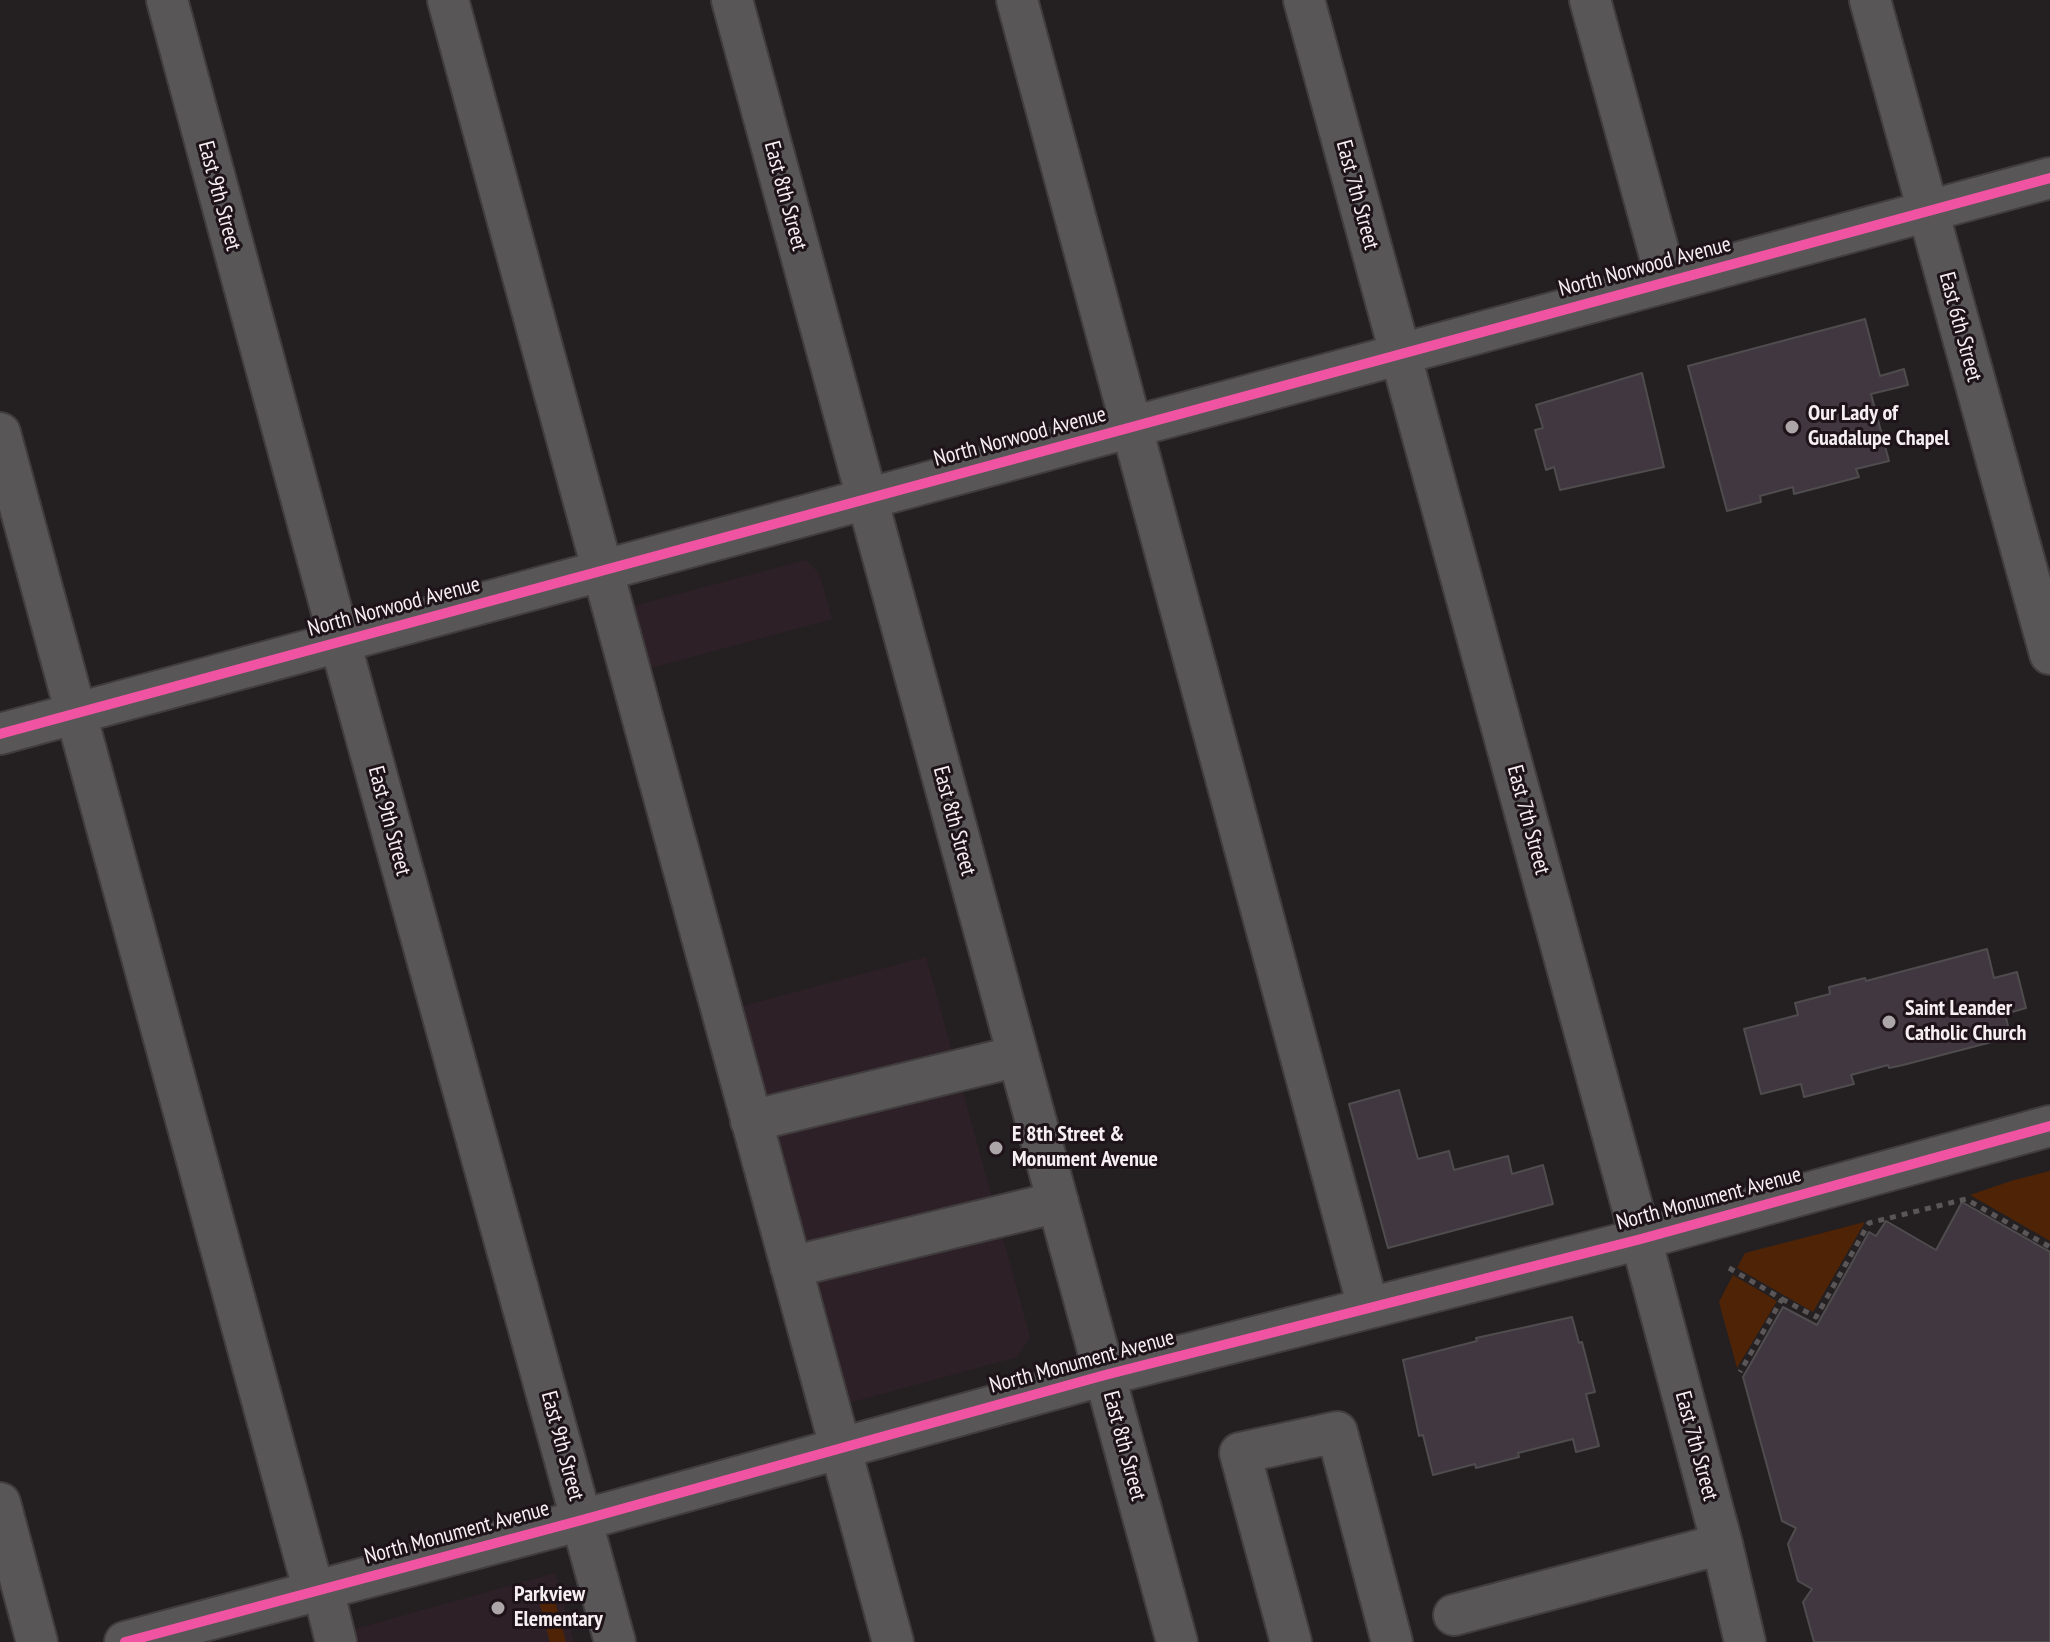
<!DOCTYPE html>
<html>
<head>
<meta charset="utf-8">
<style>
	body { margin:0 }
	canvas { display:block; background:#241f21 }
</style>
</head>
<body>
<canvas width="2050" height="1642"></canvas>
<script>
const ctx = document.querySelector('canvas').getContext('2d');
ctx.lineJoin = 'round';
function paint(path, color) {
  ctx.fillStyle = color;
  ctx.fill(path, 'evenodd');
}
function toPath(rows) {
  const path = new Path2D();
  for (const r of rows) {
    path.moveTo(r[0], r[1]);
    for (let i = 2; i < r.length; i += 2) path.lineTo(r[i], r[i + 1]);
  }
  return path;
}
function trace(path, color, width, dash) {
  ctx.strokeStyle = color;
  ctx.lineWidth = width;
  ctx.lineCap = dash ? 'butt' : 'round';
  ctx.setLineDash(dash || []);
  ctx.stroke(path);
}
function write(font, color, halo, rows, align = 'center') {
  ctx.font = font + ' "PT Sans Narrow",sans-serif';
  ctx.lineWidth = 6;
  ctx.setLineDash([]);
  ctx.textBaseline = 'middle';
  ctx.strokeStyle = halo;
  ctx.fillStyle = color;
  for (const [text, x, y, turn = 0] of rows) {
    ctx.save();
    ctx.translate(x, y);
    ctx.rotate((+turn || 0) * Math.PI / 180);
    ctx.textAlign = isNaN(turn) ? turn : align;
    if (halo) ctx.strokeText(text, 0, 0);
    ctx.fillText(text, 0, 0);
    ctx.restore();
  }
}
paint(toPath([
	[806,560,819,573,832,619,647,669,630,607],
	[926,957,1030,1337,1017,1357,819,1411,710,1015],
	[555,1573,574,1642,309,1642]
]), '#2e2027');
paint(toPath([
	[2050,1171,2050,1241,1970,1195,2014,1180],
	[1865,1222,1813,1312,1737,1268,1745,1253],
	[1733,1275,1777,1301,1737,1368,1719,1302],
	[552,1590,566,1642,550,1642,537,1594]
]), '#4f2305');
const building = toPath([
	[1865,319,1880,376,1904,369,1908,385,1871,394,1889,461,1856,469,1859,477,1794,494,1793,487,1760,496,1761,502,1727,511,1688,366,1865,319],
	[1642,373,1664,467,1560,490,1554,467,1546,470,1541,451,1535,430,1543,428,1536,405,1642,373],
	[1987,949,1994,978,2017,972,2026,1008,2005,1014,2011,1037,1903,1065,1889,1068,1888,1065,1851,1075,1854,1084,1804,1097,1801,1084,1761,1094,1744,1029,1798,1015,1795,1003,1830,994,1829,987,1865,978,1866,981,1987,949],
	[1399,1090,1418,1159,1449,1151,1454,1170,1508,1156,1512,1174,1543,1165,1553,1204,1388,1248,1349,1104,1399,1090],
	[1962,1202,2050,1252,2050,1642,1814,1642,1803,1602,1812,1589,1798,1581,1788,1544,1796,1528,1782,1521,1743,1377,1783,1307,1817,1325,1869,1232,1876,1236,1886,1221,1936,1250,1962,1202],
	[1572,1317,1579,1343,1582,1342,1595,1392,1586,1394,1599,1446,1576,1452,1573,1439,1518,1453,1519,1457,1476,1468,1475,1464,1433,1475,1423,1435,1419,1436,1403,1360,1477,1341,1476,1338,1572,1317]
]);
paint(building, '#403740');
trace(building, '#4f4c4e', 2);
const minor = toPath([
	[167,0,340,642,615,1642],
	[448,0,893,1642],
	[732,0,1177,1642],
	[1017,0,1368,1307],
	[1304,0,1641,1239,1722,1544,1745,1642],
	[1590,0,1667,282],
	[1870,0,2050,654],
	[0,433,314,1592],
	[0,734,2050,178],
	[751,1121,1018,1056],
	[791,1267,1058,1202],
	[0,1503,37,1642],
	[323,1589,336,1642],
	[1454,1615,1722,1544],
	[125,1642,582,1520,1105,1375,1641,1239,2050,1126],
	[1291,1642,1240,1453,1337,1432,1392,1642]
]);
trace(minor, '#413d3e', 44);
trace(toPath([
	[1729,1268,1782,1299,1740,1372],
	[1782,1299,1816,1317,1869,1223,1966,1199,2050,1247]
]), '#5a5658', 5, [6, 6]);
trace(minor, '#585656', 40);
trace(toPath([
	[0,734,2050,178],
	[125,1642,582,1520,1105,1375,1641,1239,2050,1126]
]), '#f153a3', 10);
for (const [x, y, r, color] of [
	[1792,427,8,"#aca6a9"],
	[1889,1022,8,"#aca6a9"],
	[996,1148,8,"#aca6a9"],
	[498,1608,8,"#aca6a9"]
]) {
  const dot = new Path2D();
  dot.arc(x, y, r, 0, 2 * Math.PI);
  ctx.fillStyle = color;
  ctx.fill(dot);
  trace(dot, '#1d1318', 3);
}
write('22px', '#f6eff2', '#1d1318', [
	["East 7th Street",1357,195,75],
	["East 9th Street",219,196,75],
	["East 8th Street",785,196,75],
	["North Norwood Avenue",1645,267,-15],
	["East 6th Street",1960,327,75],
	["North Norwood Avenue",1020,437,-15],
	["North Norwood Avenue",394,607,-15],
	["East 7th Street",1528,820,75],
	["East 9th Street",389,821,75],
	["East 8th Street",954,821,75],
	["North Monument Avenue",1709,1199,-15],
	["North Monument Avenue",1082,1362,-15],
	["East 9th Street",562,1446,75],
	["East 8th Street",1124,1446,75],
	["East 7th Street",1696,1446,75],
	["North Monument Avenue",457,1533,-15]
]);
write('bold 22px', '#f6eff2', '#1d1318', [
	["Our Lady of",1808,414],
	["Guadalupe Chapel",1808,439],
	["Saint Leander",1905,1009],
	["Catholic Church",1905,1034],
	["E 8th Street &",1012,1135],
	["Monument Avenue",1012,1160],
	["Parkview",514,1595],
	["Elementary",514,1620]
], 'left');
</script>
</body>
</html>
